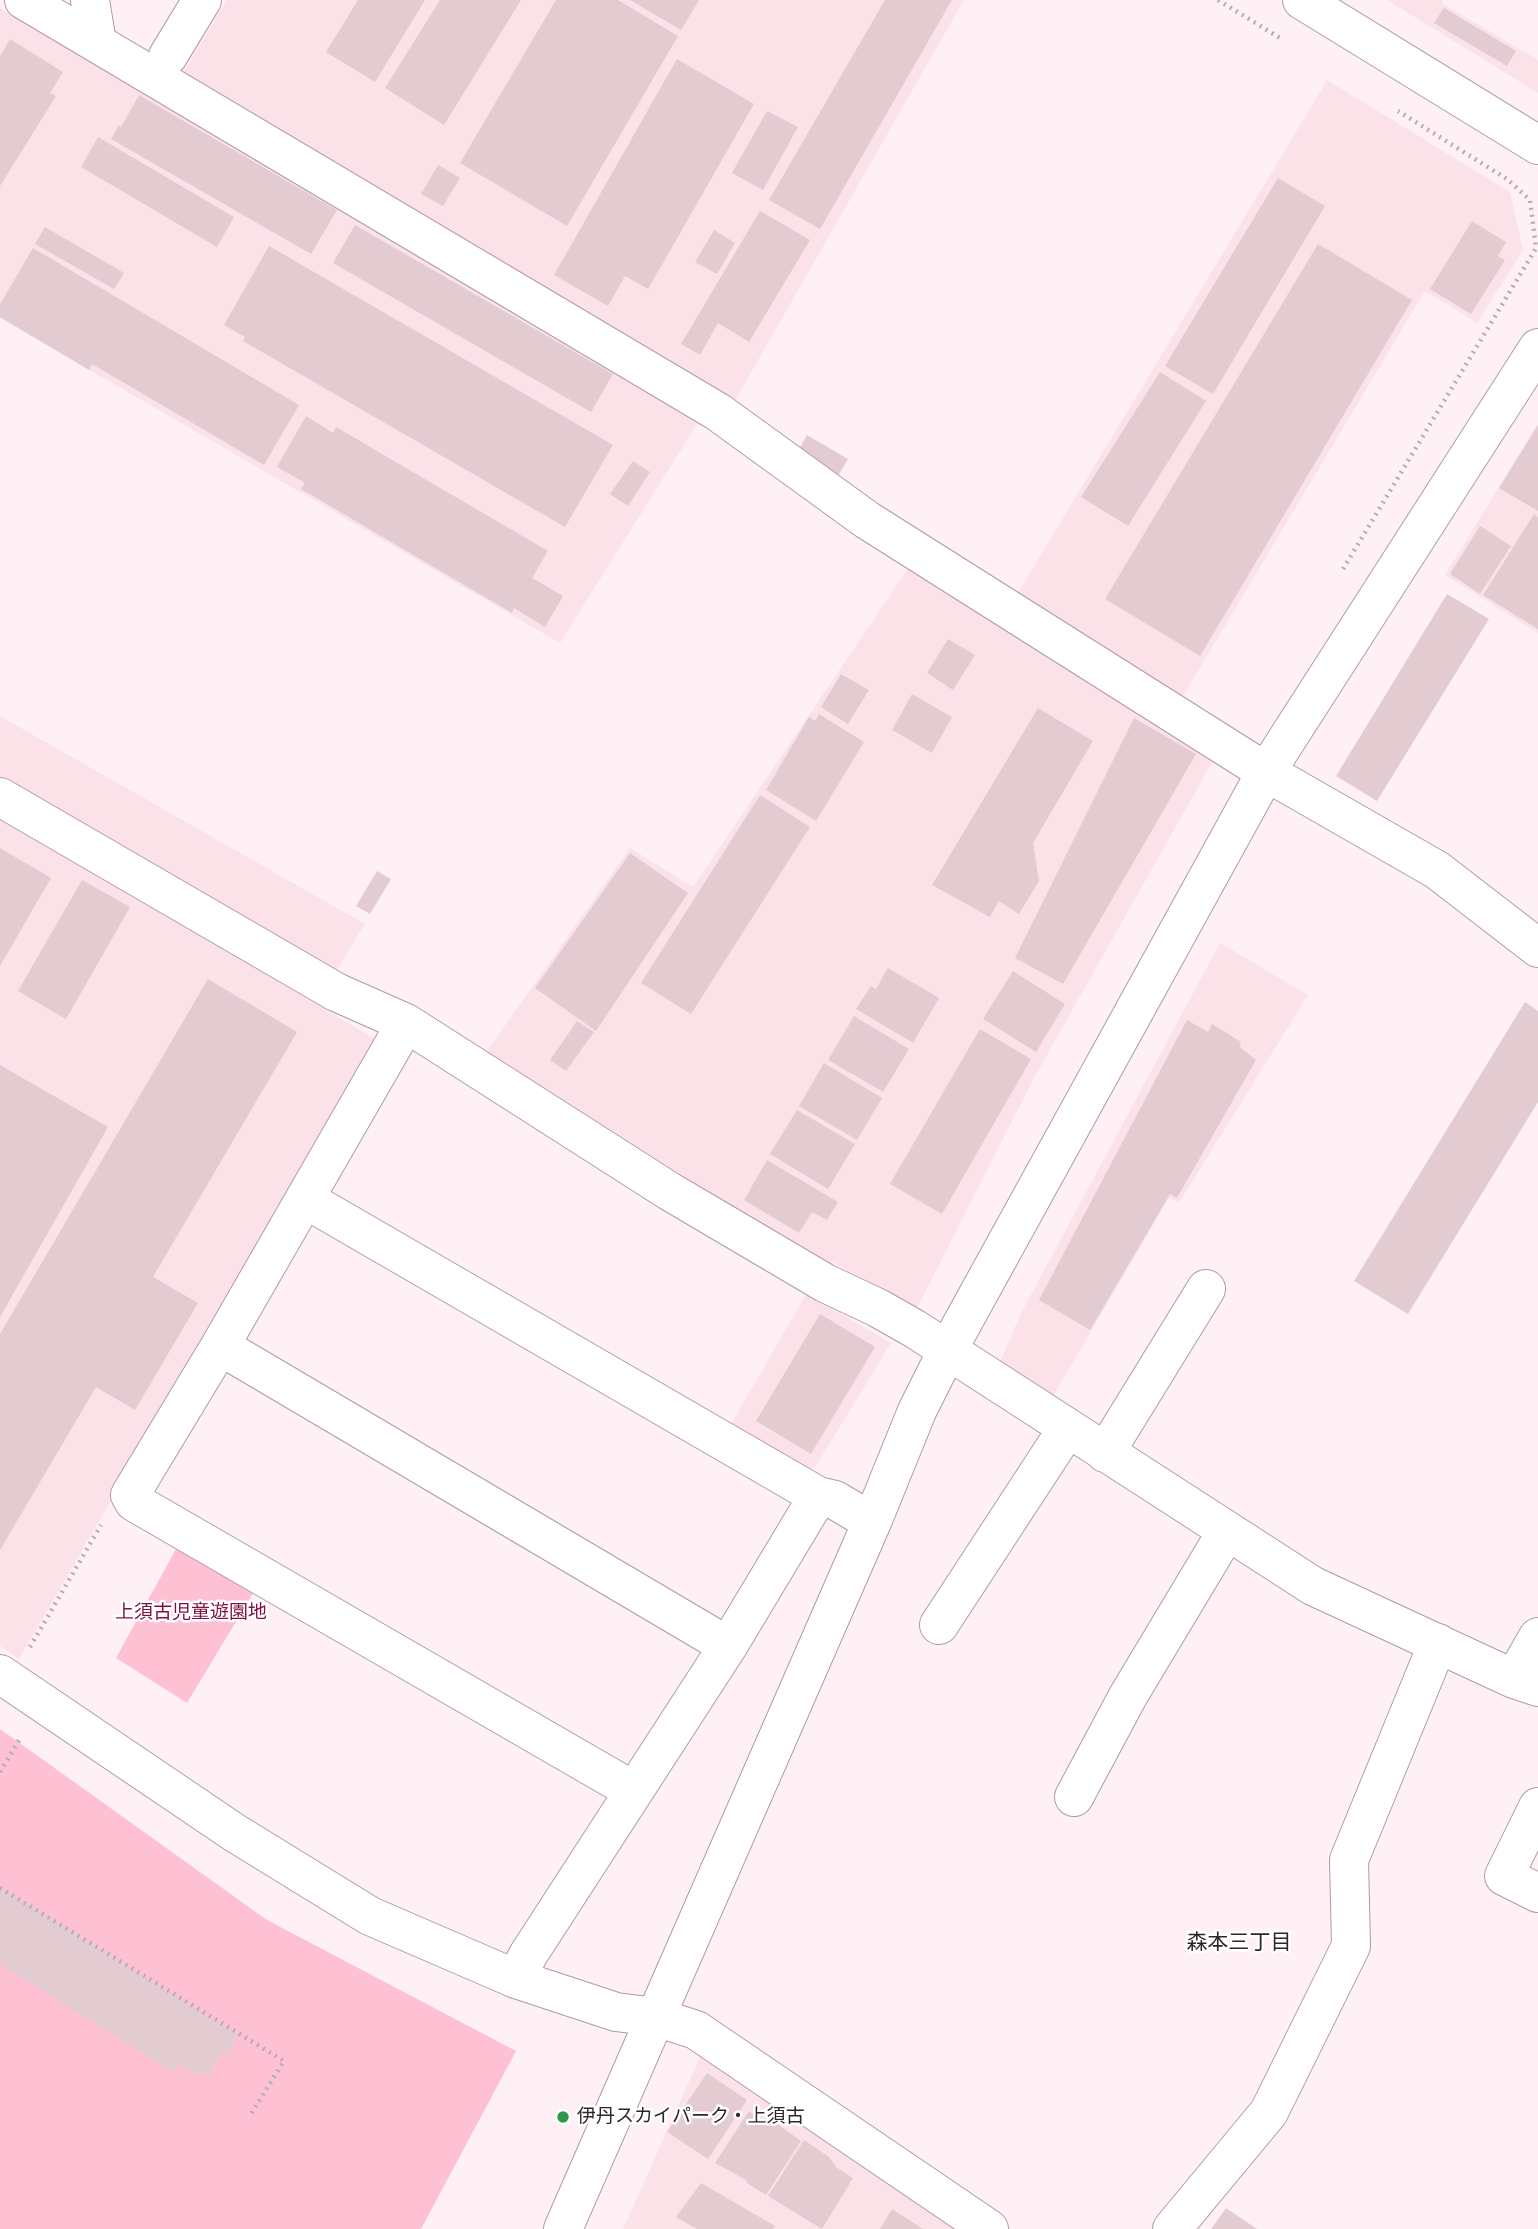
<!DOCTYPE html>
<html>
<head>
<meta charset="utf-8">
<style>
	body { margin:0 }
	canvas { display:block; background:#fef0f4 }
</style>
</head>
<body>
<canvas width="1538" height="2229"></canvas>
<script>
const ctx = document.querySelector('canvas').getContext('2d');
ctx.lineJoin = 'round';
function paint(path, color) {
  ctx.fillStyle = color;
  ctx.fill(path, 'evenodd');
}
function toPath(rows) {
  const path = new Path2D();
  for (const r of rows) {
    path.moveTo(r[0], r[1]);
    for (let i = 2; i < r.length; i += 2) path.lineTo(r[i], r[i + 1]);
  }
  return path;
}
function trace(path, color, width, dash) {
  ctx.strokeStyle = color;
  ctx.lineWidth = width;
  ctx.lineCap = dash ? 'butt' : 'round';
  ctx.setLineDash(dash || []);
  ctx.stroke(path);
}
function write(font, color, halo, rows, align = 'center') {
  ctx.font = font + ' "DejaVu Sans","Noto Sans JP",sans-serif';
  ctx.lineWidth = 5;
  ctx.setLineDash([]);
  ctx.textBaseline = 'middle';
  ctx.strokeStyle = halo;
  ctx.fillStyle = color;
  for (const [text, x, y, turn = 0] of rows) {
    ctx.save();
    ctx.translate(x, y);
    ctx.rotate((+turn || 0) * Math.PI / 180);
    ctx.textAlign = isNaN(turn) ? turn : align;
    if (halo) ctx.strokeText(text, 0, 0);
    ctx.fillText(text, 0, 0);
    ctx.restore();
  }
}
paint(toPath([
	[227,0,964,0,732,406,182,75],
	[1387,0,1443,0,1442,3,1538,60,1538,93],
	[0,8,77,54,117,71,699,421,560,643,0,318],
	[1327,80,1510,192,1523,250,1477,323,1425,291,1180,701,1015,598],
	[1538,423,1538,633,1445,575],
	[909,567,1214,759,1034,1078,917,1308,836,1264,800,1250,487,1051,630,848,693,887],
	[0,716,365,924,334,975,0,778],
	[0,816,378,1041,19,1659,0,1646],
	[1220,943,1308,995,1179,1203,1169,1198,1052,1398,999,1364,1021,1313],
	[806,1294,891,1343,816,1466,793,1476,725,1435],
	[700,2057,966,2229,623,2229]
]), '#fbe2e9');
paint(toPath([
	[181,1540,258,1585,187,1703,116,1658],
	[0,1729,267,1920,516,2051,421,2229,0,2229]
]), '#fec1d4');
paint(toPath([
	[358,0,425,0,375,82,326,52],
	[440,0,521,0,444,125,385,88],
	[556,0,618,0,678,36,567,226,460,163],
	[630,0,699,0,681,30],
	[885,0,952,0,820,229,769,200],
	[1444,8,1516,51,1507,66,1434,23],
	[10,39,63,72,50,93,56,96,0,186,0,56],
	[677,59,754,104,648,289,625,276,608,306,554,275],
	[139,95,337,210,311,254,111,139,119,125,121,127],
	[767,111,798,127,763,190,732,173],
	[98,137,234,217,217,247,81,167],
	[438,165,460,178,443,206,421,194],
	[1278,178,1325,206,1213,394,1165,366],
	[760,211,810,240,749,342,718,323,700,355,681,344],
	[1472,221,1506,242,1498,256,1505,260,1471,314,1430,289],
	[355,225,613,374,591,412,333,263],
	[45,227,124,273,114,289,35,244],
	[714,230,735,243,717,274,695,262],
	[1318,244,1412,300,1200,656,1105,599],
	[269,246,613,445,565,527,243,341,245,337,224,325],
	[33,248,299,405,264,465,92,364,89,370,0,317,0,304],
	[1160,372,1206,401,1128,526,1081,497],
	[306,416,333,433,336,427,548,551,532,578,563,596,545,627,514,608,512,613,301,489,305,483,277,467],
	[1538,425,1538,511,1499,488],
	[807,435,848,459,838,476,797,452],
	[633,461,650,472,628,506,610,494],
	[1534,514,1538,517,1538,629,1483,595],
	[1480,526,1511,546,1480,594,1450,574],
	[1447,594,1489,619,1377,801,1336,776],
	[948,639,975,655,953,690,927,673],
	[841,674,869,690,848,724,821,707],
	[912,694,952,717,932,753,892,730],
	[1038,708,1093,741,1033,843,1039,881,1019,914,999,901,990,917,932,885],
	[819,714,864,742,816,821,766,790,809,717,815,721],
	[1134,718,1196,754,1063,984,1015,958],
	[760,795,810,827,691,1014,641,983],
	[0,848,51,878,0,966],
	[630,853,688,893,596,1031,535,988],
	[377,871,391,879,370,914,356,906],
	[82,880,130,907,66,1019,18,991],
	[888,968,939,998,913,1043,856,1009,871,986,876,989],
	[1013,971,1065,1004,1036,1052,983,1019],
	[208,979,297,1032,153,1277,198,1303,135,1410,96,1387,0,1550,0,1334],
	[1525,1002,1538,1011,1538,1102,1408,1314,1354,1281],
	[854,1016,909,1049,883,1092,828,1060],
	[1187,1020,1208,1032,1212,1024,1241,1042,1240,1047,1256,1060,1177,1198,1170,1194,1090,1330,1039,1300],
	[577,1021,594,1032,566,1071,550,1060],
	[980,1029,1031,1059,942,1214,890,1184],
	[824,1063,882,1098,857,1140,799,1106],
	[0,1065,108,1127,0,1317],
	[797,1110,855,1144,828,1189,770,1154],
	[767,1160,838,1202,827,1220,812,1212,799,1233,744,1200],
	[820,1314,875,1347,811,1454,756,1421],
	[0,1887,238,2035,227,2055,223,2052,208,2075,201,2071,197,2075,178,2064,173,2072,0,1964],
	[707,2073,747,2100,708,2159,667,2132],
	[749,2111,772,2126,776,2123,801,2141,766,2195,747,2183,746,2180,715,2163],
	[804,2140,829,2157,836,2167,853,2178,822,2229,768,2196],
	[701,2183,775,2226,773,2229,697,2229,676,2217],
	[1226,2208,1257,2229,1211,2229],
	[892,2209,923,2229,880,2229]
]), '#e2ccd2');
const minor = toPath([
	[24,0,718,412,867,520,1266,772,1437,870,1538,948],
	[90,0,97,43],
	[1302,0,1538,145],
	[168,56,202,0],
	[0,797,336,992,406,1023,669,1191,825,1283,878,1308,915,1329,1313,1586,1514,1679,1538,1687],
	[406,1023,220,1346,130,1495,134,1502,634,1791],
	[305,1199,818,1496,835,1500,872,1522],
	[220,1346,728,1646],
	[1105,1453,1206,1289],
	[939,1625,1067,1429],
	[0,1674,235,1833,370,1916,516,1979,616,2012,656,2017,696,2030,989,2229],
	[1514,1679,1538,1637],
	[1074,1797,1128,1696,1227,1531],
	[1538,1807,1504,1876,1538,1893],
	[516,1979,528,1955,728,1646,818,1496],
	[563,2229,872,1522,917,1411,947,1351,1266,772,1538,348],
	[1172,2229,1269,2112,1351,1946,1349,1860,1438,1643]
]);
trace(minor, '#b19ba1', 40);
trace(toPath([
	[1218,0,1280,38],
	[1343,569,1536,248,1530,200,1507,179,1398,111],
	[30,1647,101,1525],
	[0,1772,21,1737],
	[0,1888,284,2061,249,2117]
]), '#b8acb0', 4.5, [2, 5]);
trace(minor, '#fff', 38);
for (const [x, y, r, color] of [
	[563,2117,7,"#2d974e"]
]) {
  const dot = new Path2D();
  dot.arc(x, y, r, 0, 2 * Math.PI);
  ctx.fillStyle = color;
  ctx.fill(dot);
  trace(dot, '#fff', 2.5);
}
write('19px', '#7f0f45', '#fff', [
	["上須古児童遊園地",191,1613]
]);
write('19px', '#2e2628', '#fff', [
	["伊丹スカイパーク・上須古",577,2117]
], 'left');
write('21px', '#2e2628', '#fff', [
	["森本三丁目",1239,1944]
]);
</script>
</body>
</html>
